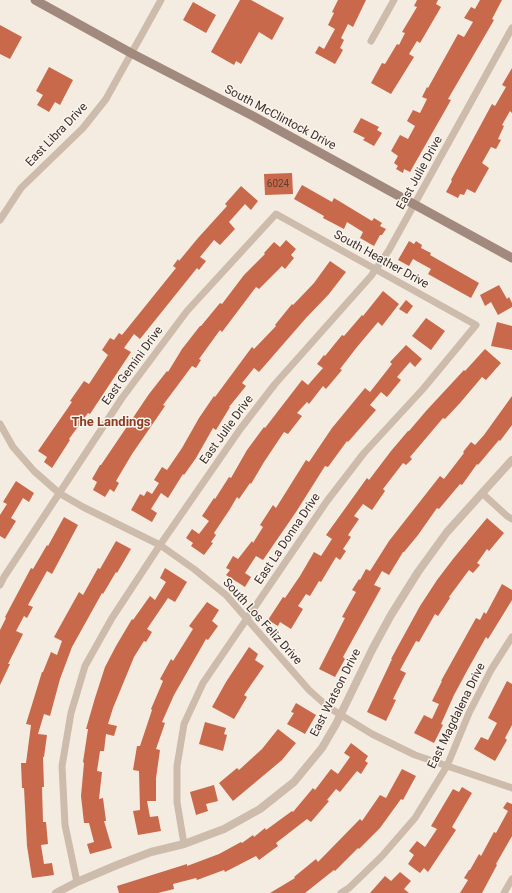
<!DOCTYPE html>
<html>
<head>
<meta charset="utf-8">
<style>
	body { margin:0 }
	canvas { display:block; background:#f4ebe1 }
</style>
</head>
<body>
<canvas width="512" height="893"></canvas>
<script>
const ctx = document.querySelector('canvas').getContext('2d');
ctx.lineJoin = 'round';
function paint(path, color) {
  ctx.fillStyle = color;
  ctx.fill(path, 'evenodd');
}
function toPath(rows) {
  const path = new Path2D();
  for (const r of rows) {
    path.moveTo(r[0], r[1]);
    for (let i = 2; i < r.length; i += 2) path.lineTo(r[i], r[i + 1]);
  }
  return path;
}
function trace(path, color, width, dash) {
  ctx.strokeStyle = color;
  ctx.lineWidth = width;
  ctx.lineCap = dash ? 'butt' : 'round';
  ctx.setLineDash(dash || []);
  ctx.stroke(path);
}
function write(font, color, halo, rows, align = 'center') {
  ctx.font = font + ' Roboto,sans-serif';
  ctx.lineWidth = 3;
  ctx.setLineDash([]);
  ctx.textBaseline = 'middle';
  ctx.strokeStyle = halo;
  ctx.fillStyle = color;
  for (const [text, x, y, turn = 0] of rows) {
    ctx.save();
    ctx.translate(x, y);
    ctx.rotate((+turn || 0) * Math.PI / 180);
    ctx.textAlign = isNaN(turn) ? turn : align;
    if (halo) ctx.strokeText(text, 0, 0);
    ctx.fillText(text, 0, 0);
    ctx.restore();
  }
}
paint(toPath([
	[240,0,251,0,284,18,272,40,259,32,241,64,236,61,234,65,211,52],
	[338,0,366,0,353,27,348,24,341,38,344,40,340,48,343,50,335,64,315,53,319,46,324,49,335,29,328,25,334,13,332,12],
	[417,0,438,0,436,4,441,7,420,43,417,41,409,54,414,57,391,94,371,83,382,63,385,64,397,44,399,45,405,33,402,32,417,7,414,6],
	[480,0,502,0,492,19,494,20,448,99,451,100,410,172,404,169,403,173,396,169,398,166,394,163,398,156,391,151,400,135,408,139,415,126,407,121,413,110,420,113,427,99,422,97,427,87,428,88,458,34,464,37,473,22,464,18,471,7,475,9],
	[193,2,216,15,206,33,183,20],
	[0,25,22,37,10,59,0,54],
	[49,67,73,80,60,105,55,102,49,112,37,105,43,95,36,91],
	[512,68,512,113,510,111,502,125,504,126,498,139,501,140,496,149,491,147,482,163,489,168,475,193,467,189,464,195,460,194,458,198,446,192,452,181,451,180,492,104,495,106,506,87,502,85],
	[361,118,379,127,377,130,382,133,374,146,363,140,365,138,353,132],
	[292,173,293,194,265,195,264,174],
	[302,185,332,202,334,198,372,221,374,218,382,223,380,226,386,229,382,235,380,235,374,246,360,238,363,232,347,222,344,229,323,218,324,216,294,199],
	[241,186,258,201,251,210,245,204,229,222,235,229,220,245,214,240,200,257,206,261,199,270,197,268,140,339,134,334,124,348,131,352,90,414,88,413,69,439,70,440,52,468,44,462,47,457,38,451,72,402,70,401,84,381,89,384,108,355,102,350,110,338,114,340,119,333,122,335,176,268,173,266,178,259,179,261,198,238,227,206,225,204],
	[286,240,296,249,291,255,294,258,285,269,282,266,259,289,256,287,222,332,220,330,199,359,201,360,196,368,192,366,163,405,165,406,132,454,116,481,119,483,114,492,110,489,105,497,93,490,97,482,92,479,100,465,101,465,149,394,167,371,168,372,182,349,200,326,201,326,220,303,222,304,244,275,265,254,264,253,274,242,280,247],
	[409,241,414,244,416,241,422,245,421,248,431,253,430,255,479,283,471,298,428,274,431,269,413,259,409,266,398,260],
	[330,261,346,272,329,294,306,318,259,372,254,368,242,383,246,386,229,407,230,407,216,430,213,428,196,458,184,475,183,474,168,498,161,493,151,509,157,513,152,522,131,510,140,494,144,496,147,491,152,494,159,483,154,480,162,467,167,470,182,448,199,418,214,396,215,397,252,347,254,349,276,326,275,325,292,304,293,305,314,283],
	[499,285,507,299,509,297,512,303,512,307,498,315,491,302,485,306,480,295],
	[383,291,399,304,382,326,378,322,357,347,340,369,342,370,326,389,323,386,309,404,307,402,297,413,302,416,288,434,284,432,264,462,251,484,250,483,239,499,237,497,230,509,214,533,216,535,211,542,213,543,204,555,191,546,193,543,186,538,192,529,199,534,209,521,202,516,214,498,215,499,229,477,231,478,247,450,264,427,265,428,302,380,308,385,323,368,317,364,324,355,325,356,342,335,344,336,362,315,363,316],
	[406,300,413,306,407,314,399,309],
	[426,318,445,331,431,350,412,336],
	[497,322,512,326,512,350,491,346],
	[406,345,422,359,415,367,410,362,397,377,401,380,387,397,381,392,370,405,376,410,348,442,347,441,328,467,325,466,296,512,263,560,256,556,245,573,251,577,245,587,226,575,230,570,226,568,233,556,238,559,252,541,253,543,263,527,260,525,273,505,276,508,306,460,309,462,332,428,365,388,370,392,392,364,390,362],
	[485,349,501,363,486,380,482,377,460,403,445,419,443,418,410,457,412,459,406,465,403,463,383,489,385,491,372,510,363,504,354,516,359,519,348,535,351,537,343,549,346,551,340,560,336,557,321,582,319,581,310,596,306,594,298,606,303,609,291,629,280,622,278,626,268,620,283,597,285,598,300,576,314,552,321,556,332,539,326,535,367,478,369,480,391,451,408,431,409,431,426,411,464,370,465,371],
	[512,396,512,425,500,441,499,440,478,465,477,464,462,485,460,484,439,509,437,508,418,535,404,552,403,552,389,575,382,571,374,585,381,588,343,657,345,659,335,677,319,669,345,618,342,617,356,592,352,590,359,579,360,580,366,569,370,571,389,541,440,476,444,479,464,453,463,452,471,442,475,445,484,435],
	[16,481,34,493,29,502,23,498,11,518,16,521,5,539,0,536,0,515,7,504,3,502],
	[64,517,78,525,52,574,47,571,28,605,33,607,27,618,24,616,16,631,23,634,8,664,10,664,0,685,0,630,6,618,5,617,31,568,33,569,47,545,48,546],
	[487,518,504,533,489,551,487,549,477,563,480,565,473,573,469,570,449,597,450,598,438,616,435,614,419,642,416,641,400,670,406,673,393,699,396,700,386,721,367,712,392,659,391,659,420,606,437,580,453,559],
	[116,541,131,549,117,573,116,572,103,594,102,593,72,647,60,679,50,716,44,714,38,734,47,735,44,757,43,757,44,787,42,787,43,822,46,822,48,844,41,845,44,864,52,863,54,875,32,878,27,846,24,788,22,788,21,763,26,763,31,725,26,724,42,672,43,672,51,652,57,655,62,641,54,637,79,592,83,595,98,568,100,569],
	[165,568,187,582,175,602,168,598,147,629,152,632,146,642,144,641,134,657,113,708,108,724,117,726,114,736,106,734,104,751,100,751,97,771,102,772,99,799,103,798,106,821,104,821,112,848,90,854,87,844,94,842,89,823,84,823,81,796,84,763,83,762,88,729,86,729,95,698,105,667,116,646,132,619,133,620,150,596,155,600,166,582,160,578],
	[502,584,512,590,512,600,488,639,486,637,468,669,454,695,441,724,443,725,434,743,414,733,424,715,432,719,439,704,432,701,442,681,441,681,476,618,480,620,484,612,486,614],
	[207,602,219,610,212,621,218,626,208,640,206,639,174,695,162,722,165,723,156,749,160,750,156,778,156,801,147,801,150,817,158,816,161,831,138,835,133,811,140,810,139,771,133,770,137,746,140,746,152,710,151,709,163,681,160,679,171,659,173,661,193,629,189,626],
	[249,647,258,654,255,660,264,666,244,695,247,697,234,719,212,707,226,682],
	[507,681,512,684,512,725,505,738,507,740,495,761,474,749,481,737,488,740,497,723,488,718],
	[296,703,316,715,305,734,287,724,294,713,291,712],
	[205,722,226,728,224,734,227,735,223,751,199,744],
	[278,729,296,743,282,760,233,801,219,783,237,768,239,770,262,749],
	[351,743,368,756,365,761,368,763,361,774,357,771,340,792,336,789,327,800,329,801,311,822,307,819,276,843,278,846,259,860,256,856,225,872,224,870,197,880,196,878,173,884,174,889,158,893,119,893,117,886,187,864,187,866,219,854,241,842,242,843,253,835,254,837,265,828,266,830,292,811,293,812,313,788,315,790,331,769,338,774,350,757,344,753],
	[402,769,416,776,403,800,401,799,380,828,359,849,358,848,335,871,334,870,305,893,270,893,295,878,294,877,316,859,318,862,360,819,362,821,380,795,386,798],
	[214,785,218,801,206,804,208,811,196,815,190,792],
	[462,787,472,793,452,827,456,830,428,872,424,868,420,873,408,864,414,855,409,851,417,841,425,847,437,829,431,826,453,789,459,792],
	[507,802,512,804,512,836,496,864,497,865,482,893,460,893,468,880,464,878,469,870,470,870,479,854,481,856,494,832,496,833,508,811,503,808],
	[400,872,411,881,404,889,409,893,370,893,385,876,391,881]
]), '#c8694b');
trace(toPath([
	[371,41,394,0],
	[0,220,21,188,83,128,106,99,161,0],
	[0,424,13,447,34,471,59,493,83,507,160,545,194,569,226,595,309,690,328,707,372,734,415,755,512,788],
	[483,494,507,516,512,519],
	[0,585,4,577,122,398,187,311,276,214,476,325,423,389,364,453,327,501,203,683,184,724,177,766,177,802,184,844],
	[77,882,65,825,62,766,71,713,85,666,112,618,160,545,241,428,275,384,371,276,389,250,512,28],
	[341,893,349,888,382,856,415,818,447,766,469,713,491,670,512,637],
	[504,893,512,879]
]), '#cdbbac', 7);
trace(toPath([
	[56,893,77,882,117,865,151,852,184,844,224,829,260,809,294,782,322,748,336,724,373,648,391,615,418,572,447,532,512,460]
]), '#cdbbac', 8);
trace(toPath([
	[35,0,131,53,253,116,512,258]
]), '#a18a7d', 9);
write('10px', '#5e3e33', null, [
	["6024",278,184]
]);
write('12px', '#3b302b', '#fbf5ee', [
	["South McClintock Drive",280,118,28],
	["East Libra Drive",57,135,-46],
	["East Julie Drive",420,173,-61],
	["South Heather Drive",381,260,29],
	["East Gemini Drive",133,366,-54],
	["East Julie Drive",227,430,-54],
	["East La Donna Drive",288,539,-56],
	["South Los Feliz Drive",262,622,48],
	["East Watson Drive",336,693,-63],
	["East Magdalena Drive",457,716,-64]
]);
write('bold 13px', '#8c3b22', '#fbf5ee', [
	["The Landings",111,423]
]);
</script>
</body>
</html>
